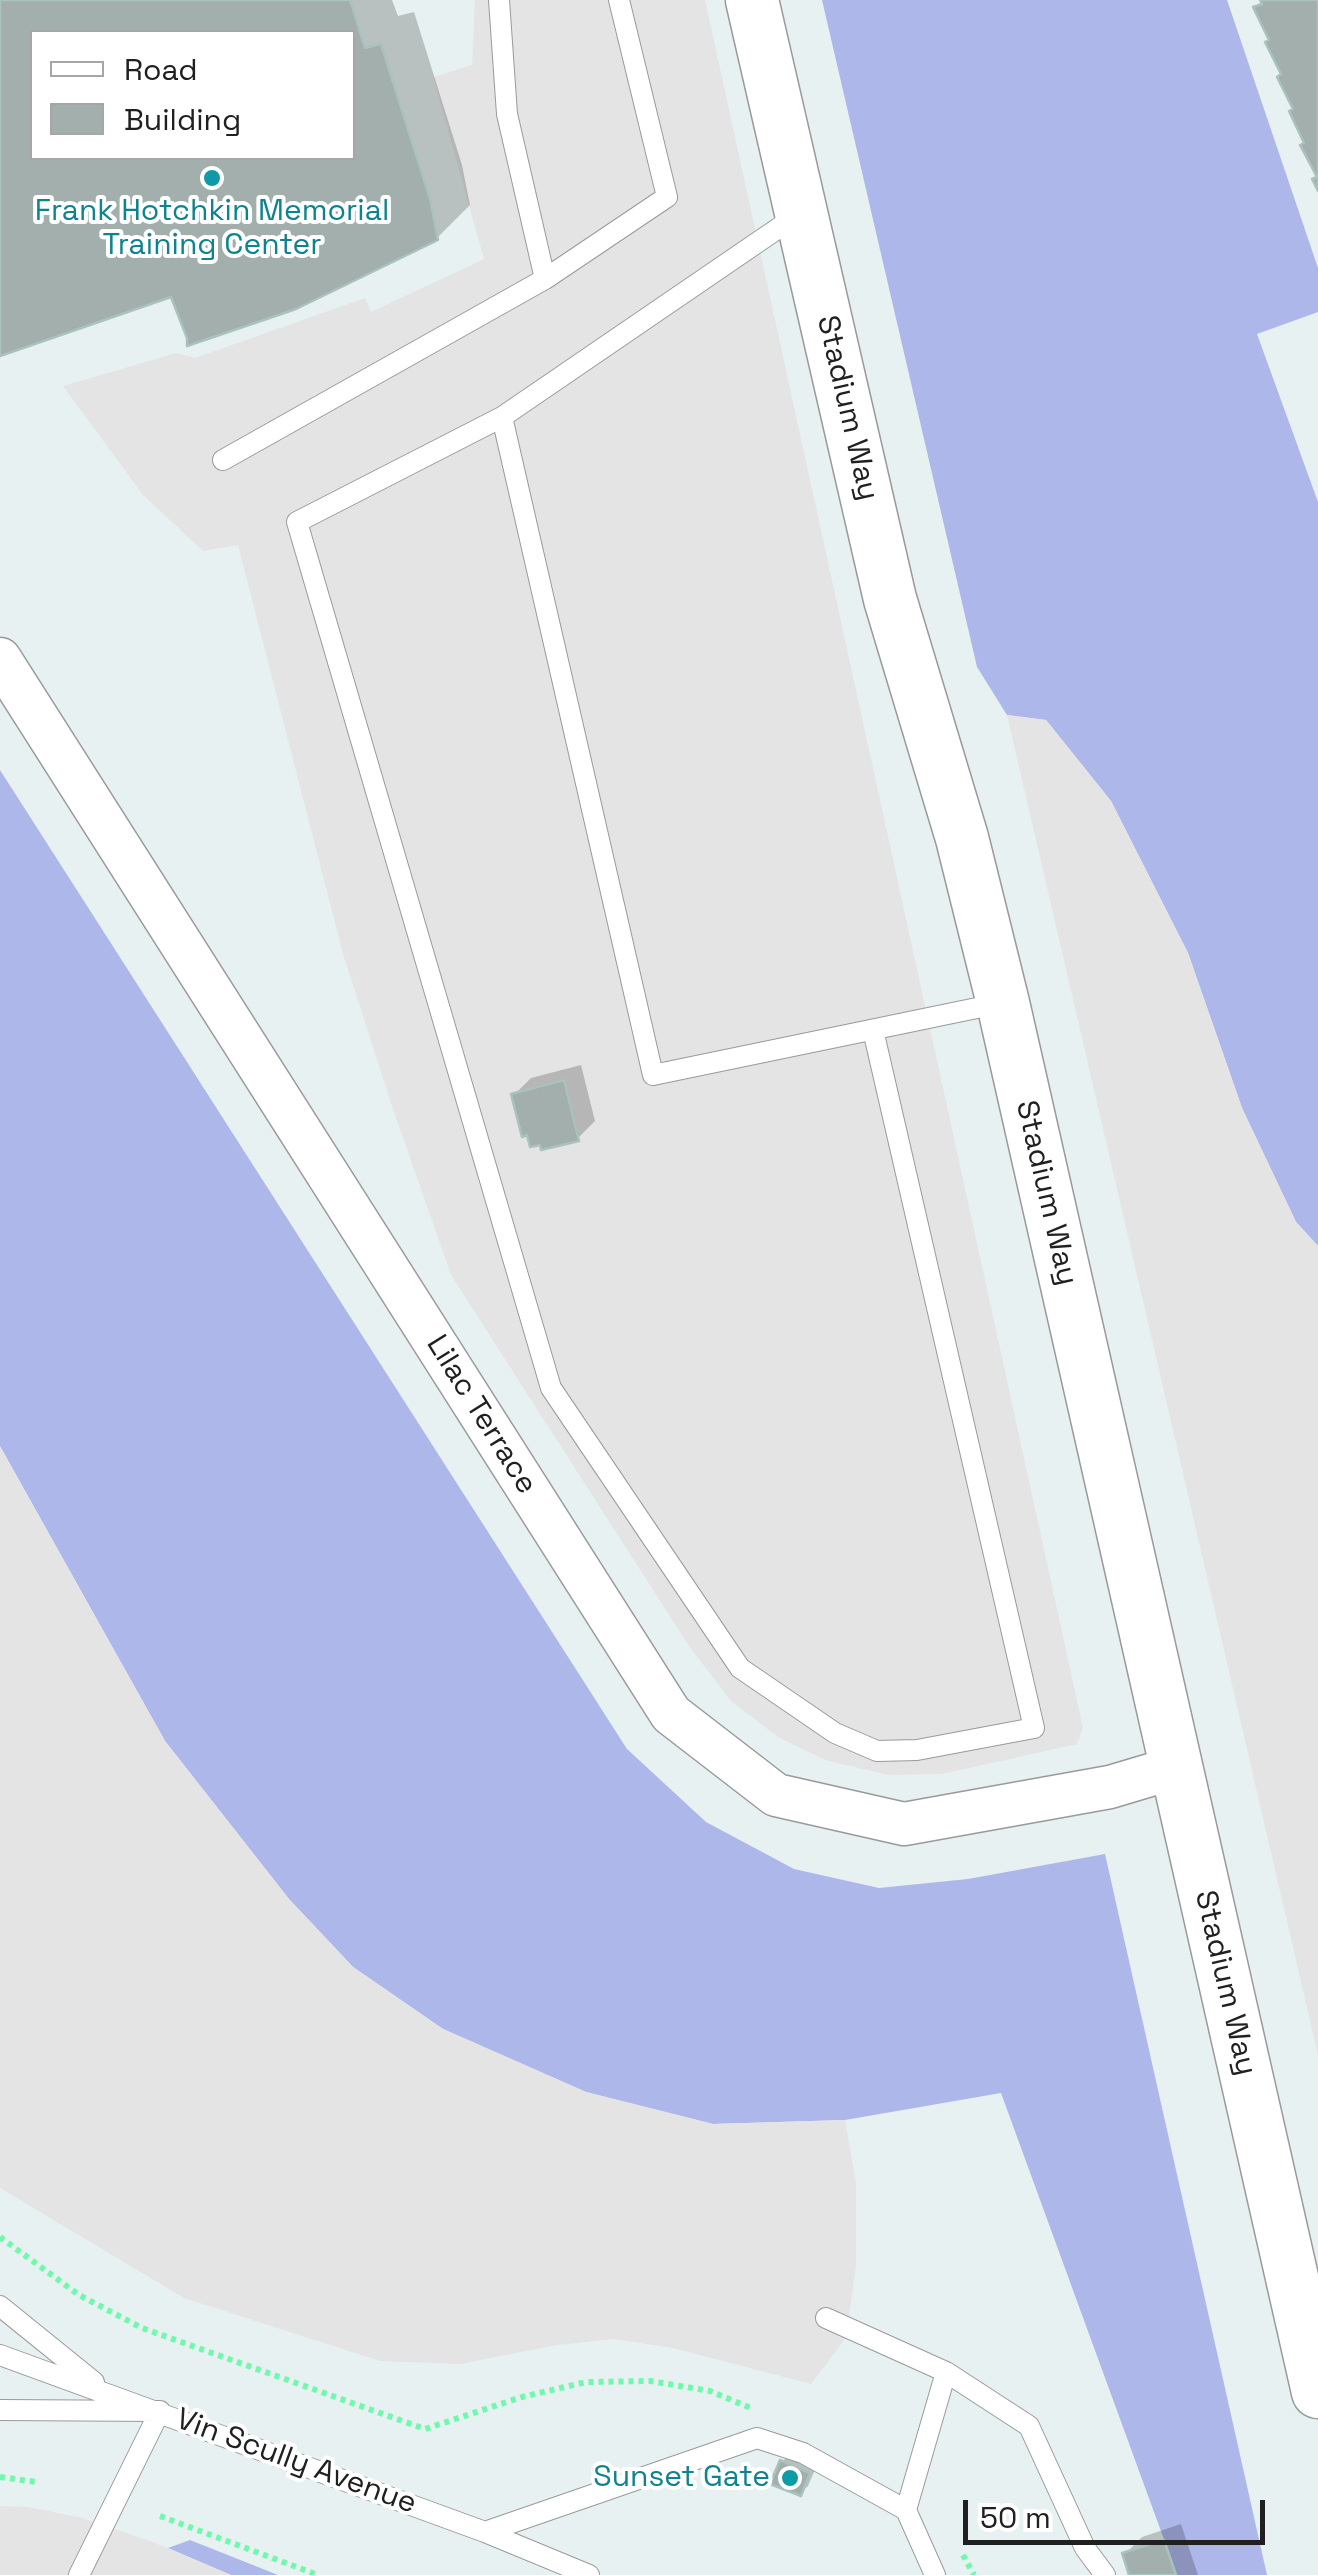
<!DOCTYPE html>
<html>
<head>
<meta charset="utf-8">
<style>
	body { margin:0 }
	#map { position:relative; width:1318px; height:2575px; overflow:hidden; background:#e7f1f1; font-family:"Space Grotesk",sans-serif }
	canvas { display:block }
	.legend { position:absolute; left:30px; top:30px; width:325px; height:130px; box-sizing:border-box; background:#fff; border:2px solid #a6a6a6; margin:0; padding:12px 18px; list-style:none; font-size:30px; color:#202020 }
	.legend li { display:flex; align-items:center; gap:20px; height:50px }
	.legend b { width:50px; border:2px solid #a6a6a6 }
	.scale { position:absolute; left:963px; top:2500px; width:302px; height:45px; box-sizing:border-box; border:5px solid #202020; border-top:0; padding-left:12px; font-size:30px; line-height:35px; white-space:nowrap; color:#202020; -webkit-text-stroke:8px #fff; paint-order:stroke }
</style>
</head>
<body>
<div id="map">
<canvas width="1318" height="2575"></canvas>
<ul class="legend">
<li><b style="height:12px;background:#fff"></b>Road</li>
<li><b style="height:28px;background:#a2afac"></b>Building</li>
</ul>
<div class="scale">50 m</div>
</div>
<script>
const ctx = document.querySelector('canvas').getContext('2d');
ctx.lineJoin = 'round';
function paint(path, color) {
  ctx.fillStyle = color;
  ctx.fill(path, 'evenodd');
}
function toPath(rows) {
  const path = new Path2D();
  for (const r of rows) {
    path.moveTo(r[0], r[1]);
    for (let i = 2; i < r.length; i += 2) path.lineTo(r[i], r[i + 1]);
  }
  return path;
}
function trace(path, color, width, dash) {
  ctx.strokeStyle = color;
  ctx.lineWidth = width;
  ctx.lineCap = dash ? 'butt' : 'round';
  ctx.setLineDash(dash || []);
  ctx.stroke(path);
}
function write(font, color, halo, rows, align = 'center') {
  ctx.font = font + ' "Space Grotesk",sans-serif';
  ctx.lineWidth = 8;
  ctx.setLineDash([]);
  ctx.textBaseline = 'middle';
  ctx.strokeStyle = halo;
  ctx.fillStyle = color;
  for (const [text, x, y, turn = 0] of rows) {
    ctx.save();
    ctx.translate(x, y);
    ctx.rotate((+turn || 0) * Math.PI / 180);
    ctx.textAlign = isNaN(turn) ? turn : align;
    if (halo) ctx.strokeText(text, 0, 0);
    ctx.fillText(text, 0, 0);
    ctx.restore();
  }
}
paint(toPath([
	[822,0,1227,0,1318,268,1318,312,1257,334,1318,502,1318,1246,1296,1222,1242,1108,1188,953,1111,801,1046,720,1007,715,977,667],
	[0,770,627,1749,706,1822,794,1869,879,1888,968,1879,1105,1854,1267,2575,1177,2575,1001,2093,845,2120,713,2124,586,2092,443,2029,353,1967,289,1899,165,1741,0,1446],
	[190,2540,278,2575,231,2575,168,2548]
]), '#aeb7ea');
paint(toPath([
	[475,0,705,0,1083,1728,1077,1744,942,1774,889,1775,825,1760,778,1737,731,1701,689,1646,451,1275,393,1109,343,954,238,545,203,551,143,495,63,386,176,353,195,358,365,298,371,312,484,259,433,77,472,65],
	[1007,715,1046,720,1111,801,1188,953,1242,1108,1296,1222,1318,1246,1318,2055],
	[0,1447,165,1741,289,1899,353,1967,443,2029,586,2092,713,2124,845,2120,856,2184,856,2266,846,2338,811,2384,673,2348,614,2339,557,2345,460,2364,380,2361,184,2298,0,2188],
	[0,2506,28,2507,82,2518,150,2541,231,2575,0,2575]
]), '#e4e4e4');
paint(toPath([
	[0,0,392,0,398,16,414,12,462,165,470,205,437,238,173,294,0,354],
	[32,32,352,32,352,158,32,158],
	[581,1065,595,1121,578,1138,529,1132,514,1095,531,1078],
	[791,2453,817,2465,808,2486,800,2494,783,2461],
	[1181,2524,1198,2575,1132,2575,1125,2554,1142,2537]
]), '#0003');
const building = toPath([
	[0,0,350,0,365,48,381,44,430,199,438,240,296,309,187,346,187,338,171,297,0,356,0,0],
	[32,32,352,32,352,158,32,158,32,32],
	[1260,0,1318,0,1318,191,1312,179,1317,177,1300,145,1304,143,1289,111,1293,109,1277,77,1281,74,1265,42,1269,40,1253,7,1262,4,1260,0],
	[564,1080,579,1141,541,1150,540,1145,530,1147,527,1135,522,1137,511,1094,564,1080],
	[780,2460,810,2473,801,2496,770,2484,780,2460],
	[1164,2540,1176,2575,1129,2575,1122,2553,1164,2540]
]);
paint(building, '#a2afac');
trace(building, '#a9c2bd', 2.5);
const service = toPath([
	[499,0,507,114,545,279],
	[799,214,502,417,653,1075,1001,1003],
	[502,417,297,522,551,1388,740,1668,835,1733,877,1751,917,1750,1034,1728,873,1030],
	[223,460,545,279,667,197,619,0],
	[0,2306,94,2382],
	[826,2318,946,2372,1029,2426,1085,2548,1105,2575],
	[0,2355,485,2532,589,2575],
	[0,2410,160,2411,79,2575],
	[906,2510,946,2372],
	[485,2532,757,2438,803,2453,906,2510,935,2575]
]);
const minor = toPath([
	[0,659,671,1714,776,1795,904,1824,1110,1787,1177,1767]
]);
const tertiary = toPath([
	[752,0,890,599,962,838,1003,1003,1318,2392]
]);
trace(service, '#9a9a9a', 22);
trace(minor, '#9a9a9a', 45);
trace(tertiary, '#9a9a9a', 55);
trace(toPath([
	[0,2237,79,2295,142,2328,425,2429,522,2397,586,2382,650,2381,710,2391,753,2409],
	[0,2477,37,2482],
	[160,2516,318,2575],
	[963,2555,974,2575]
]), '#70f9ac', 6, [5, 5]);
trace(service, '#fff', 20);
trace(minor, '#fff', 42);
trace(tertiary, '#fff', 52);
for (const [x, y, r, color] of [
	[212,178,10,"#0f9aa8"],
	[790,2478,10,"#0f9aa8"]
]) {
  const dot = new Path2D();
  dot.arc(x, y, r, 0, 2 * Math.PI);
  ctx.fillStyle = color;
  ctx.fill(dot);
  trace(dot, '#fff', 4);
}
write('30px', '#0d838f', '#fff', [
	["Frank Hotchkin Memorial",212,212],
	["Training Center",212,246],
	["Sunset Gate",770,2478,"right"]
]);
write('30px', '#202020', '#fff', [
	["Stadium Way",847,408,77],
	["Stadium Way",1046,1193,77],
	["Lilac Terrace",481,1415,58],
	["Stadium Way",1225,1983,77],
	["Vin Scully Avenue",296,2462,20]
]);
</script>
</body>
</html>
